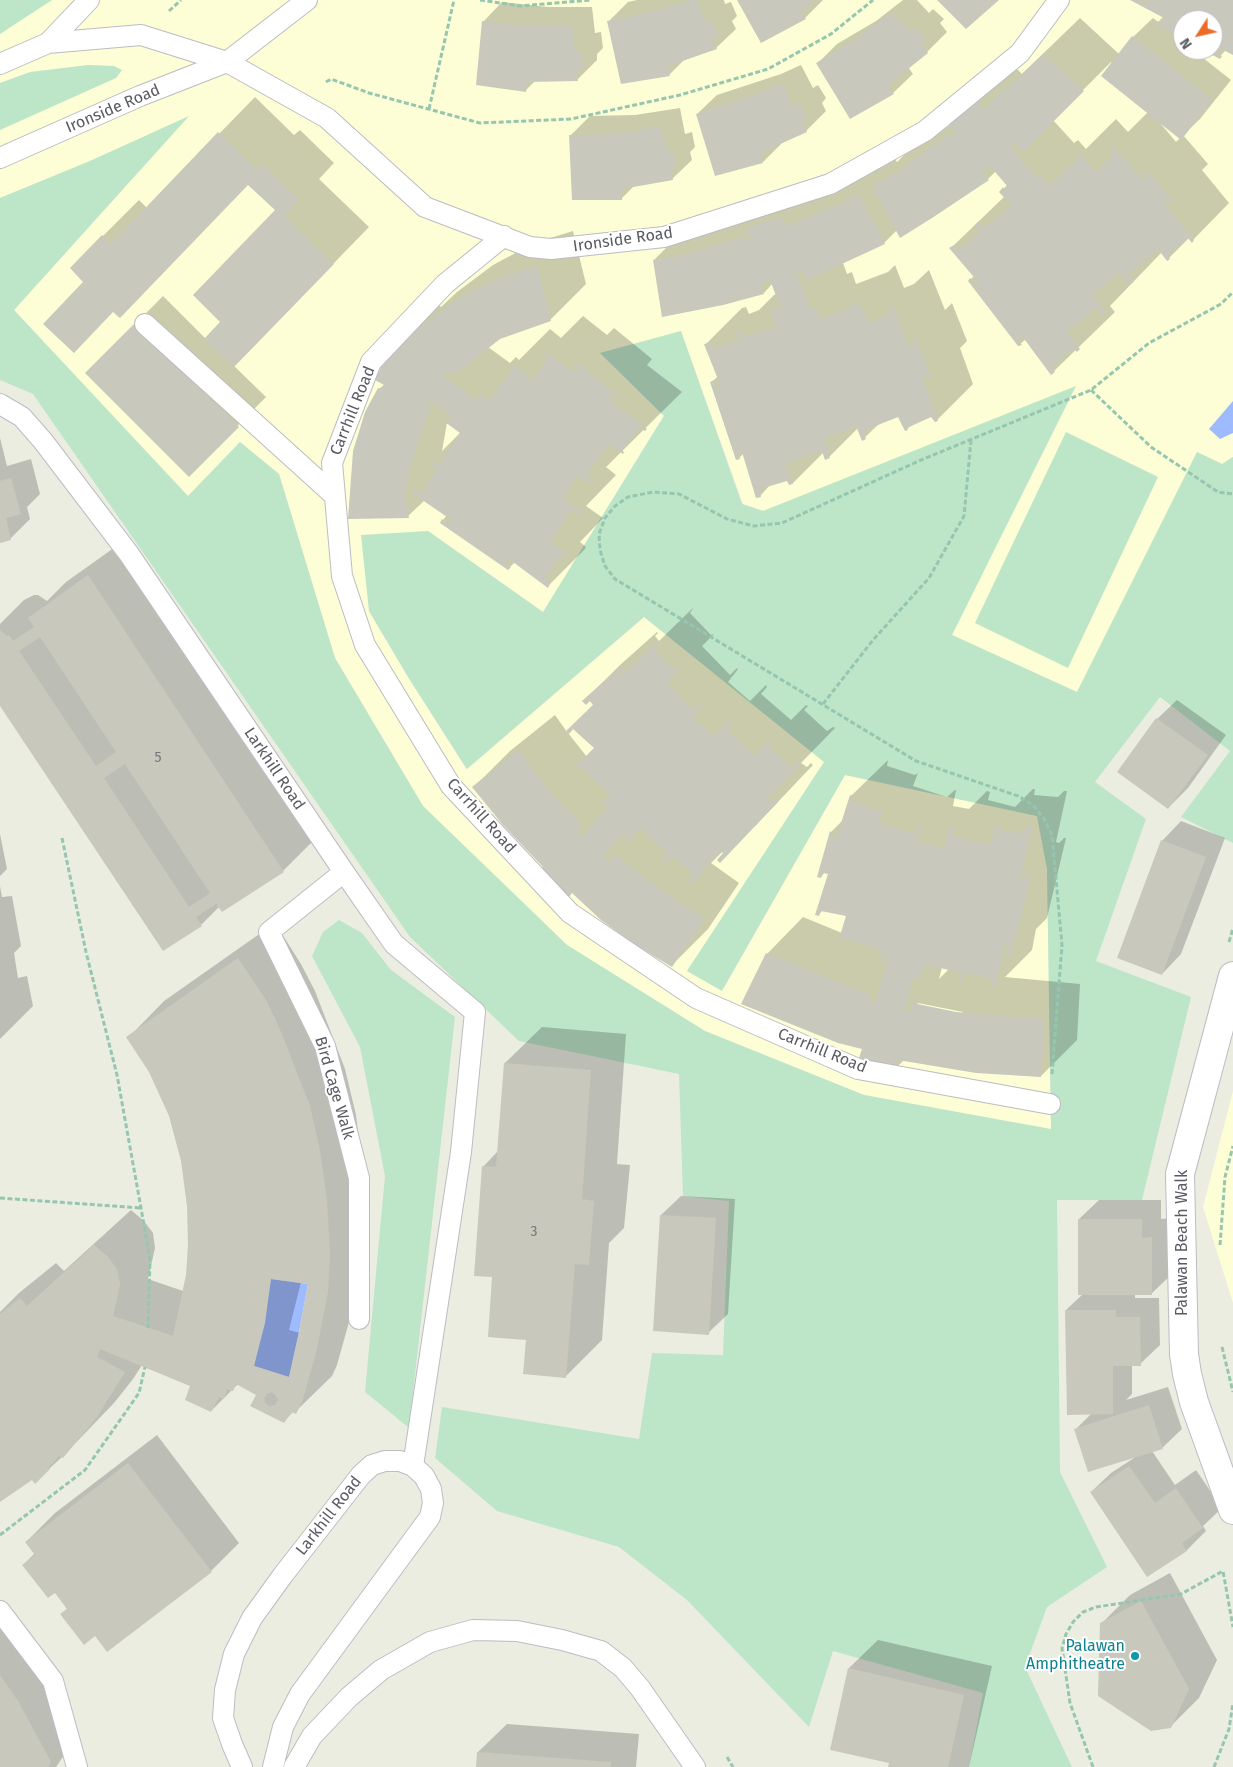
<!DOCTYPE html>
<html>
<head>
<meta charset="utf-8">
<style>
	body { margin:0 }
	#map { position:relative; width:1233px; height:1767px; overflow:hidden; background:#ecede1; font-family:"Fira Sans",sans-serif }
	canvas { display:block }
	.north { position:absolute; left:1173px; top:10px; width:50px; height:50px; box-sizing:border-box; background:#fff; border:1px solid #bdbdc0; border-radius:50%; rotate:235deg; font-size:14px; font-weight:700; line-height:20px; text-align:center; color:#5a5b62 }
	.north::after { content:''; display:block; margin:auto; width:18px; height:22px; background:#eb6c29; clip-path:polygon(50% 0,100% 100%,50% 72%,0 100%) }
</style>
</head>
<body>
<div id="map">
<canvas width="1233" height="1767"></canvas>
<div class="north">N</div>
</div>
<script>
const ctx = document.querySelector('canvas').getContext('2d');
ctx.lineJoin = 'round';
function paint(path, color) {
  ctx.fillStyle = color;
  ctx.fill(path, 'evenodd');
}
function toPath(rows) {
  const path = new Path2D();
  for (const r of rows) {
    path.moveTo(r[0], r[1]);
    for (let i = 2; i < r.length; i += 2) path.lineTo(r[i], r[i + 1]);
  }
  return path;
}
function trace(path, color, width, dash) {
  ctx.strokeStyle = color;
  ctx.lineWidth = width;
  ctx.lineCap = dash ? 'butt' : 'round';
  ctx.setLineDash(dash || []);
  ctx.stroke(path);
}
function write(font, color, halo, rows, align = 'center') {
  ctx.font = font + ' "Fira Sans",sans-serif';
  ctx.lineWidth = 4;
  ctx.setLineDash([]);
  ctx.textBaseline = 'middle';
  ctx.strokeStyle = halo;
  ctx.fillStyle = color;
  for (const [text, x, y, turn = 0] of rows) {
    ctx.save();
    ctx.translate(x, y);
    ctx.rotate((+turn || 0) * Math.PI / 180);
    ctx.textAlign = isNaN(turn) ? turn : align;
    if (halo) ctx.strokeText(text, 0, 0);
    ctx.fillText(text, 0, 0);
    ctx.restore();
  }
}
paint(toPath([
	[0,0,1233,0,1233,457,1222,464,1197,452,1077,692,952,635,1075,387,764,511,743,504,681,331,601,354,664,415,543,612,428,531,369,611,408,677,466,769,644,617,824,762,687,971,722,990,845,775,1037,816,1047,869,1051,1130,864,1095,705,1031,567,945,423,806,335,658,279,474,240,442,188,497,14,310,188,117,90,161,0,198],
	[1183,20,1213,20,1213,50,1183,50],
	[1233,1091,1233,1303,1203,1207]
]), '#fdfed5');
paint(toPath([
	[0,0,52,0,0,34],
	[88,65,114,66,122,70,116,78,0,130,0,83,30,72],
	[189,116,14,310,188,496,240,442,279,474,335,658,423,806,567,945,705,1031,864,1095,1051,1129,1047,869,1037,816,845,775,722,991,687,971,824,762,644,617,467,769,408,677,369,611,361,535,428,531,543,612,664,416,600,353,681,331,742,504,763,511,1076,386,952,635,1077,692,1197,452,1222,464,1233,457,1233,843,1181,817,1230,751,1160,697,1095,782,1146,819,1096,961,1191,997,1142,1200,1057,1200,1060,1472,1107,1567,1047,1607,1025,1667,1072,1767,969,1767,983,1693,833,1651,809,1727,687,1600,619,1547,497,1511,435,1458,442,1407,639,1439,652,1353,723,1355,729,1201,683,1196,679,1074,519,1041,410,937,33,394,0,380,0,198,90,161],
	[1066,432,1158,477,1068,668,975,623],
	[339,920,362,933,391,970,455,1017,409,1428,365,1392,385,1176,360,1047,312,956,323,932]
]), '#bde5c8');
paint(toPath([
	[1233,401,1233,433,1220,439,1209,429],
	[271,1279,308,1284,299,1332,289,1377,254,1366]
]), '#9fbbff');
paint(toPath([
	[637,0,724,0,725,4,731,2,737,16,732,21,736,29,716,48,686,58,670,74,622,83,609,21,628,2],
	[738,0,823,0,805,18],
	[903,0,917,0,929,13,933,9,944,19,940,23,947,32,927,52,908,67,913,74,893,93,817,64,837,44,876,21],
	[1133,0,1233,0,1233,54,1226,50,1219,57,1206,50,1213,50,1213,20,1183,20,1183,38,1175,33,1174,34,1183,42,1183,50,1193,50,1231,80,1200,119,1183,135,1208,164,1202,170,1229,203,1192,241,1189,238,1169,258,1162,252,1110,306,1115,312,1054,371,1026,339,1019,345,969,281,974,276,951,248,1005,196,1001,192,1007,185,996,171,988,179,897,230,884,243,843,263,847,274,852,272,856,284,888,272,895,265,904,288,914,284,929,270,945,310,952,303,967,341,960,348,973,384,937,420,932,416,913,424,907,429,898,415,881,422,863,439,858,428,829,457,824,452,793,483,789,483,788,479,771,484,760,496,744,453,739,458,712,382,718,376,706,344,742,308,746,307,749,314,759,310,774,295,777,294,773,283,764,293,654,260,690,224,895,159,897,162,909,150,934,137,950,125,986,89,1014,66,1022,74,1080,18,1119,54,1133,37,1153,18,1158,22,1164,16],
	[1111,62,1148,112,1128,132,1116,119,1086,149,1078,140,1074,143,1053,120],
	[1162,123,1180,138,1176,142,1161,124],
	[502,2,548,7,592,7,595,33,601,32,603,48,597,54,597,60,578,79,536,80,525,91,483,22],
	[801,65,813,88,818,85,826,98,822,103,826,111,806,131,782,143,763,162,697,114,717,95,781,74],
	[255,97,294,135,300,130,334,163,319,179,369,227,234,366,266,397,189,475,87,373,163,296,206,339,222,322,276,210,249,184,85,282,71,268,139,200,147,208],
	[680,108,685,134,692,132,695,147,690,152,692,160,672,179,635,185,622,198,571,135,590,116,635,115],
	[573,231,586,284,550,320,500,338,488,347,510,363,516,357,519,360,550,329,561,338,583,316,607,335,614,328,652,359,647,365,682,392,606,467,616,475,586,506,603,518,580,542,586,547,584,550,548,586,515,562,508,569,443,520,447,515,425,500,408,516,379,389,385,384,386,360,437,303,441,307,457,292,493,265,534,243],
	[447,423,461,432,442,451],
	[0,438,7,466,31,459,40,494,27,507,30,519,11,538,0,541],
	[125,540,319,835,283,871,220,906,201,925,0,704,0,624,24,600,34,595,38,595,47,601,66,582],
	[694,607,690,613,711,635,714,634,702,646,730,675,737,668,738,669,728,682,750,701,766,685,767,687,761,694,791,720,806,705,808,706,804,710,827,731,833,727,835,728,801,763,807,767,811,763,813,765,756,825,723,851,711,863,739,883,708,929,672,965,545,866,474,787,510,751,555,715,567,732,594,704,590,699,584,701,620,665,657,632,658,633,655,636,659,641],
	[573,728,596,748,587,757,568,733],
	[1177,700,1226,735,1188,788,1168,808,1157,719],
	[888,760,887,766,915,775,918,773,913,786,947,797,955,790,956,790,953,806,969,809,987,791,990,792,988,800,1015,807,1033,789,1035,789,1034,795,1058,797,1064,791,1067,791,1056,842,1059,843,1064,838,1066,838,1047,918,1036,929,1032,950,1005,977,1080,984,1077,1040,1041,1076,904,1060,896,1068,864,1048,767,954,803,917,842,933,847,915,823,910,818,915,829,874,825,872,821,877,819,876,831,832,844,819,851,796],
	[942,967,949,969,939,979],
	[918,1003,963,1012,962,1014,916,1005],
	[1181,821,1225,838,1181,954,1162,974,1162,841],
	[0,834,7,869,0,876],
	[0,886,2,897,12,896,21,946,14,953,18,978,27,976,33,1006,0,1039],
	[275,923,301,964,315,991,345,1069,356,1115,362,1163,358,1290,337,1365,332,1376,295,1412,294,1411,284,1421,252,1406,257,1394,238,1384,211,1411,192,1385,142,1365,133,1379,114,1403,63,1456,35,1482,32,1479,0,1500,0,1312,19,1293,56,1263,64,1271,131,1210,144,1221,153,1233,155,1248,148,1279,183,1291,187,1275,190,1245,189,1206,182,1161,170,1116,150,1072,128,1038,164,1001],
	[301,1282,309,1283,300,1333,289,1330],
	[542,1027,626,1034,617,1164,630,1165,624,1228,609,1243,602,1340,565,1377,527,1339,493,1276,483,1167,498,1151,505,1063],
	[681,1196,735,1199,728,1314,708,1333,661,1215],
	[1099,1200,1161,1200,1161,1219,1171,1218,1171,1275,1151,1294,1135,1294,1135,1298,1159,1298,1160,1345,1140,1364,1132,1364,1132,1394,1126,1400,1168,1387,1182,1429,1162,1448,1152,1451,1175,1485,1196,1470,1222,1508,1203,1526,1206,1531,1187,1550,1148,1575,1091,1492,1111,1473,1134,1458,1076,1429,1092,1413,1066,1310,1083,1294,1079,1219],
	[157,1435,239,1543,211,1571,95,1634,61,1614,68,1608,55,1591,23,1565,35,1553,26,1542,55,1513],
	[1170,1573,1217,1660,1199,1698,1170,1727,1102,1623,1130,1595],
	[0,1607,46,1673,79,1733,56,1767,0,1767],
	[878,1640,992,1666,969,1767,889,1767,890,1762,849,1668],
	[507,1724,639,1734,636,1767,477,1767,478,1752]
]), '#0003');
paint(toPath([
	[691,0,697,0,706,23,711,20,718,36,712,38,717,49,668,66,670,76,621,84,607,21,652,12],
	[737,0,815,0,800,11,806,19,761,43],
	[937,0,999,0,966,29],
	[1130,0,1139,0,1146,4,1148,0,1233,0,1233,55,1216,46,1213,51,1222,56,1220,59,1203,50,1213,50,1213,20,1183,20,1183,39,1156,25,1157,21,1162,23,1164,18],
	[891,12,909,31,913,27,926,39,921,43,928,53,888,85,894,94,850,119,816,63,855,40],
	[482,21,527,26,573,26,575,52,581,51,584,68,577,69,578,81,527,82,526,92,476,85],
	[1132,36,1213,100,1181,140,1101,76],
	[1043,54,1084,91,1023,152,1015,144,1012,149,1037,178,1041,175,1050,185,1078,159,1076,157,1079,154,1096,172,1114,153,1110,149,1113,146,1143,181,1146,177,1143,173,1146,170,1173,201,1170,203,1168,200,1164,204,1194,240,1192,243,1188,238,1168,256,1170,259,1167,261,1158,249,1127,275,1134,281,1130,285,1119,273,1093,295,1106,312,1103,315,1096,308,1066,332,1080,349,1077,352,1073,348,1051,366,1055,372,1051,375,1022,336,1017,339,1022,345,1018,346,968,281,970,278,977,286,979,283,949,248,954,245,959,250,981,232,975,225,978,222,984,228,1012,206,999,192,1003,187,1005,191,1009,188,989,165,982,172,989,180,932,218,900,238,872,186,896,173,949,134,954,136,956,133,949,125,977,101,985,109],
	[782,83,793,106,799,103,807,119,802,121,807,132,760,153,763,163,715,176,696,114,761,93],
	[661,127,666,152,672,151,677,168,671,169,673,180,622,189,622,200,572,200,569,135,615,134],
	[218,132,257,170,263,165,299,200,284,216,334,264,234,367,204,339,220,322,193,295,275,210,248,185,120,318,113,312,74,353,43,324,83,282,70,268,102,235,111,244],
	[859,194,885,244,807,280,802,270,797,273,811,310,816,308,820,319,856,305,855,302,859,301,868,323,892,313,890,307,893,305,909,348,915,346,912,341,916,338,931,378,928,379,926,375,922,377,938,421,935,422,931,417,907,428,908,430,905,431,898,417,863,431,866,439,862,441,856,426,824,438,830,458,825,460,822,451,785,463,793,484,789,485,787,481,760,489,761,497,756,498,742,452,738,453,740,459,736,460,710,382,714,380,717,389,721,387,704,344,710,343,713,349,740,340,736,331,741,330,744,337,777,327,770,309,776,306,776,310,781,309,770,280,761,284,764,294,723,305,662,317,653,260,680,256,744,237,747,241,750,238,746,228,781,217,786,226,838,205],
	[537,266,551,321,500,339,454,375,448,371,443,376,479,402,481,400,476,395,480,393,489,401,513,369,511,367,513,364,532,380,548,358,543,354,546,352,576,374,579,370,574,367,577,363,617,396,614,398,611,396,608,399,647,429,645,431,640,427,622,450,624,452,623,454,609,444,586,475,593,480,591,484,578,475,563,498,581,511,579,515,571,510,550,542,568,555,565,557,561,555,545,578,550,584,548,588,509,559,505,564,511,567,508,570,440,523,442,519,449,524,453,521,412,493,416,489,422,493,436,469,429,464,431,460,439,465,460,433,445,422,447,418,450,420,453,416,428,400,425,402,431,407,412,459,405,495,409,518,348,519,353,451,365,412,378,388,383,389,384,385,375,380,385,359,400,339,404,342,419,328,456,300,496,279],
	[134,324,239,427,189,477,85,373],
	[11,478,21,514,6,518,11,540,0,543,0,481],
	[88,575,284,872,222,912,216,904,196,917,202,926,163,951,0,706,0,630,7,636,9,635,13,641,34,627,28,618],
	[40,637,116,752,96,766,19,651],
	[125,764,210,893,189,907,104,778],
	[657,642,659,645,655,650,675,670,677,668,678,671,667,682,694,711,700,704,703,706,693,718,713,736,729,720,732,724,726,730,755,756,769,740,772,743,769,747,790,767,797,762,800,765,766,799,770,803,774,798,778,802,720,863,717,860,723,853,720,850,692,884,689,879,694,874,672,856,666,863,662,860,668,854,640,828,627,842,623,839,626,836,624,833,603,857,608,861,615,854,650,882,704,919,672,967,634,944,601,920,572,893,566,901,536,874,543,867,503,825,472,787,518,750,551,793,582,826,577,832,581,837,610,805,609,803,603,807,601,804,611,796,582,767,580,769,576,766,594,748,573,729,569,734,566,731,593,705,590,701,586,705,582,701,620,667,622,670,619,673,622,676],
	[1156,718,1208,755,1168,809,1117,772],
	[850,795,853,796,852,802,879,811,880,808,883,809,878,823,915,834,917,825,921,826,918,842,944,848,950,827,955,827,953,836,990,845,996,824,999,826,998,830,1024,833,1027,826,1032,827,1021,878,1026,880,1027,873,1031,875,1011,956,1006,955,1009,945,1004,944,996,988,991,985,993,979,965,973,963,982,959,981,961,973,924,964,919,982,914,981,915,978,913,976,905,1012,910,1013,913,1003,956,1012,1044,1019,1041,1077,976,1073,898,1060,896,1070,859,1058,862,1049,838,1043,741,1004,766,953,871,995,870,1002,875,1004,888,958,884,956,882,963,879,961,883,950,844,938,843,941,839,939,846,916,821,911,819,916,815,915,828,874,823,873,821,878,817,877,830,831,833,834,832,837,836,839],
	[1161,840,1206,857,1162,975,1117,958],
	[238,958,266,1000,279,1027,310,1106,320,1151,327,1200,330,1254,328,1292,316,1353,302,1402,296,1414,292,1412,284,1423,250,1406,256,1395,236,1384,233,1391,227,1389,224,1399,219,1397,211,1412,185,1400,190,1386,100,1349,97,1357,125,1372,97,1417,63,1458,59,1456,49,1467,50,1469,35,1484,32,1480,0,1502,0,1314,20,1298,27,1306,94,1245,108,1257,117,1269,120,1285,113,1316,173,1336,186,1275,188,1245,187,1206,181,1161,169,1116,149,1072,126,1037],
	[271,1279,308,1284,299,1332,289,1377,254,1366,265,1323],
	[272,1392,276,1396,278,1400,275,1405,269,1406,265,1403,264,1398,267,1394],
	[504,1063,591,1070,582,1199,594,1201,589,1265,575,1264,566,1378,523,1374,526,1340,488,1337,492,1277,474,1276,482,1166,496,1167],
	[660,1215,716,1218,709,1335,653,1331],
	[1078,1219,1142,1219,1142,1238,1152,1237,1152,1295,1078,1295],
	[1065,1310,1116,1310,1116,1317,1140,1317,1141,1366,1113,1366,1113,1414,1067,1415],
	[1149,1405,1163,1449,1088,1472,1074,1429],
	[128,1463,212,1572,107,1652,95,1636,84,1645,60,1614,67,1609,55,1593,48,1598,22,1565,35,1555,25,1542],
	[1129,1466,1155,1503,1176,1488,1203,1528,1182,1543,1187,1551,1147,1577,1090,1492],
	[1141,1601,1189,1689,1171,1728,1151,1731,1098,1696,1100,1623],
	[848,1668,964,1695,948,1767,888,1767,889,1763,830,1750],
	[0,1675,18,1701,51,1762,48,1767,0,1767],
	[477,1752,611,1762,611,1767,476,1767]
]), '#c8c8bd');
const lane = toPath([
	[48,43,89,0],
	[0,64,48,43,141,35,227,62,327,118,425,207,530,247,551,249,664,237,830,184,925,131,1020,53,1059,0],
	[0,158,140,96,227,62,307,0],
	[504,236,445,284,371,362,332,463,342,576,365,645,451,786,570,913,696,998,858,1069,1050,1104],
	[145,324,335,496],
	[0,404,22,417,43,441,129,554,344,872,394,944,475,1012,461,1152,413,1466],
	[344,872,269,932,325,1046,359,1178,359,1319],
	[0,1611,53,1681,77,1767],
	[242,1767,232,1744,223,1718,225,1690,234,1654,252,1618,283,1575,361,1475,372,1465,385,1461,400,1461,413,1466,424,1476,431,1489,433,1503,430,1517,300,1694,283,1727,273,1767],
	[294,1767,312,1736,349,1697,381,1670,430,1642,473,1630,517,1631,562,1640,601,1651,623,1668,640,1688,695,1767]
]);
const street = toPath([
	[1233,976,1180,1174,1184,1354,1187,1374,1194,1402,1233,1510]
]);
trace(lane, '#bcbcc3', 22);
trace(street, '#bcbcc3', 30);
trace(toPath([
	[480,0,520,6,591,0],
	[169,11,181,0],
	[326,82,331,79,369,93,480,123,571,119,680,95,768,69,831,34,873,0],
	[429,109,454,0],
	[1091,390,1151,447,1218,492,1233,494],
	[823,704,873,640,929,578,964,516,971,440],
	[62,838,86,952,117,1075,141,1208,150,1260,148,1328],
	[1229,942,1233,928],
	[1052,1074,1062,945,1052,835,1044,819,1033,805,1018,796,916,761,615,579,605,566,600,550,599,534,605,518,615,506,628,497,653,492,679,494,727,519,754,526,782,523,921,460,1091,390,1149,343,1221,304,1233,292],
	[0,1198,141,1208],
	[1220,1245,1225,1177,1233,1146],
	[1222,1347,1233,1392],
	[0,1535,85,1470,139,1393,145,1367],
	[727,1757,733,1767],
	[1093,1767,1070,1703,1062,1648,1066,1634,1073,1622,1083,1612,1096,1607,1181,1594,1223,1571,1233,1627],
	[1214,1767,1229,1729,1233,1703]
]), '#95c6b0', 3, [5, 2.5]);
trace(lane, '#fff', 20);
trace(street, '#fff', 28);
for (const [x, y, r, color] of [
	[1135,1656,5,"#0f9aa8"]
]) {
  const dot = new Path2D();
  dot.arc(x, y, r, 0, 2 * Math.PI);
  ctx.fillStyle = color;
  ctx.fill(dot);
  trace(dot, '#fff', 2);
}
write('14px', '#767679', null, [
	["5",158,758],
	["3",534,1232]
]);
write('16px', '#5a5b62', '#fff', [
	["Ironside Road",113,109,-23],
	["Ironside Road",623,240,-8],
	["Carrhill Road",353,411,-68],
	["Larkhill Road",274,769,56],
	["Carrhill Road",481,816,48],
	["Carrhill Road",822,1051,22],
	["Bird Cage Walk",334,1088,74],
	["Palawan Beach Walk",1183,1243,-90],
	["Larkhill Road",329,1516,-52]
]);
write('16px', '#0d838f', '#fff', [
	["Palawan",1125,1647],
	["Amphitheatre",1125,1665]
], 'right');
</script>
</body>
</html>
